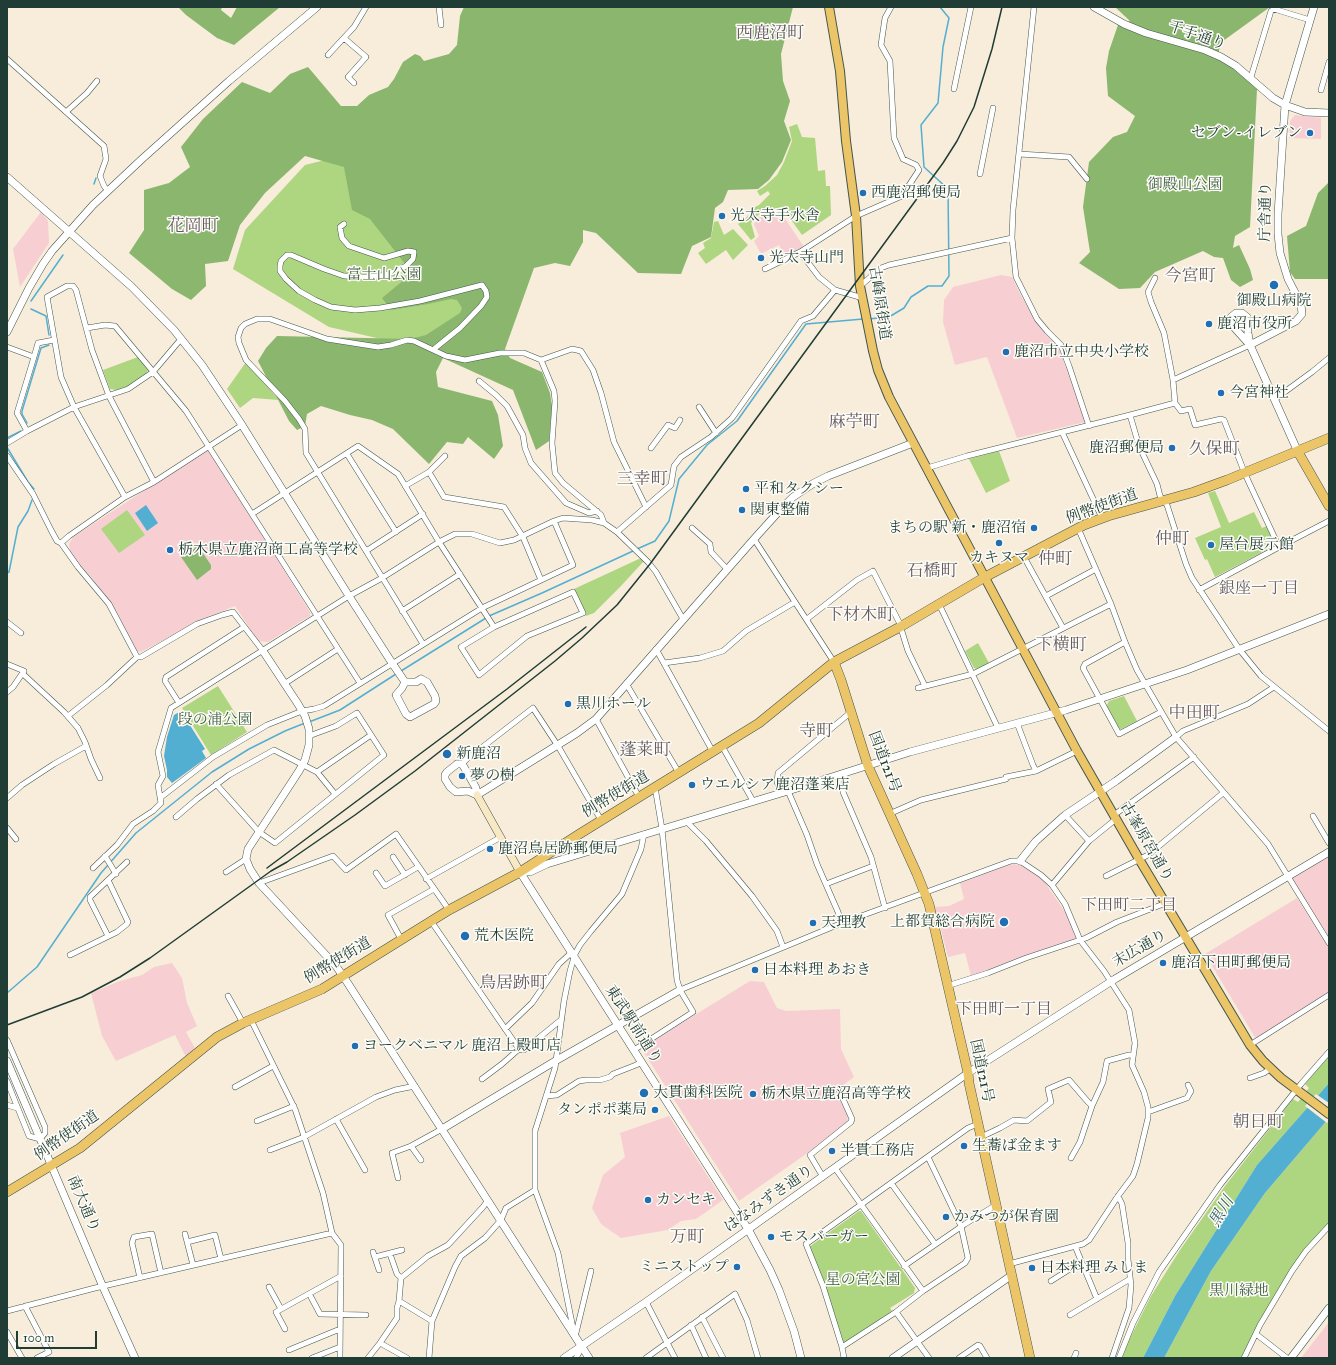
<!DOCTYPE html>
<html>
<head>
<meta charset="utf-8">
<style>
	body { margin:0 }
	#map { position:relative; width:1336px; height:1365px; overflow:hidden; background:#f8ecdb; font-family:"IM FELL Great Primer",serif }
	canvas { display:block }
	.frame { position:absolute; inset:0; border:8px solid #1f3d34; pointer-events:none }
	.scale { position:absolute; left:16px; top:1331px; width:81px; height:18px; box-sizing:border-box; border:2px solid #1f3d34; border-top:0; padding-left:5px; font-size:12px; line-height:14px; white-space:nowrap; color:#1f3d34; -webkit-text-stroke:3px #fdfcf7; paint-order:stroke }
</style>
</head>
<body>
<div id="map">
<canvas width="1336" height="1365"></canvas>
<div class="frame"></div>
<div class="scale">100 m</div>
</div>
<script>
const ctx = document.querySelector('canvas').getContext('2d');
ctx.lineJoin = 'round';
function paint(path, color) {
  ctx.fillStyle = color;
  ctx.fill(path, 'evenodd');
}
function toPath(rows) {
  const path = new Path2D();
  for (const r of rows) {
    path.moveTo(r[0], r[1]);
    for (let i = 2; i < r.length; i += 2) path.lineTo(r[i], r[i + 1]);
  }
  return path;
}
function trace(path, color, width, dash) {
  ctx.strokeStyle = color;
  ctx.lineWidth = width;
  ctx.lineCap = dash ? 'butt' : 'round';
  ctx.setLineDash(dash || []);
  ctx.stroke(path);
}
function write(font, color, halo, rows, align = 'center') {
  ctx.font = font + ' "IM FELL Great Primer","Noto Serif JP",serif';
  ctx.lineWidth = 3;
  ctx.setLineDash([]);
  ctx.textBaseline = 'middle';
  ctx.strokeStyle = halo;
  ctx.fillStyle = color;
  for (const [text, x, y, turn = 0] of rows) {
    ctx.save();
    ctx.translate(x, y);
    ctx.rotate((+turn || 0) * Math.PI / 180);
    ctx.textAlign = isNaN(turn) ? turn : align;
    if (halo) ctx.strokeText(text, 0, 0);
    ctx.fillText(text, 0, 0);
    ctx.restore();
  }
}
paint(toPath([
	[1295,115,1321,118,1321,139,1289,138,1290,121],
	[780,211,804,247,785,257,779,245,761,254,754,241,759,236,754,224,759,217],
	[41,212,48,221,49,243,20,287,13,249],
	[1001,275,1012,277,1020,294,1041,329,1059,348,1085,422,1017,438,987,357,955,365,943,322,944,300,953,287],
	[208,449,310,612,310,616,268,642,258,641,235,606,203,619,141,652,137,651,117,612,92,578,77,561,70,552,69,544,73,537],
	[1329,855,1329,937,1291,877],
	[1011,864,1021,865,1039,876,1044,881,1067,915,1076,939,998,968,971,976,965,953,948,957,935,907,949,906,964,899,960,883],
	[1297,898,1329,948,1329,992,1256,1039,1205,954],
	[172,963,182,978,187,1003,197,1026,186,1032,196,1050,186,1057,175,1035,116,1061,102,1036,91,993,120,981,142,975,154,967],
	[750,981,764,982,777,1008,786,1011,840,1009,841,1049,854,1077,835,1091,847,1114,848,1122,806,1154,739,1201,641,1048],
	[669,1116,723,1200,696,1219,681,1221,668,1230,621,1238,601,1224,592,1208,603,1175,625,1157,620,1133],
	[1329,1322,1329,1358,1301,1358]
]), '#f7cfd2');
paint(toPath([
	[797,124,802,137,815,138,818,171,825,170,826,186,830,186,831,215,802,235,782,207,758,215,751,223,755,237,751,240,738,224,753,212,751,209,759,205,770,194,768,191,760,196,757,191,765,186,777,175,784,162,792,141,789,127],
	[349,154,489,289,433,351,329,327,233,269,245,230,305,165],
	[718,221,724,235,733,229,748,245,733,260,726,250,706,264,698,253,705,248,703,243,711,238,714,222],
	[138,357,148,369,147,373,130,386,116,390,110,389,103,370],
	[246,362,279,400,253,398,240,408,227,389],
	[999,451,1010,481,986,493,969,459],
	[1215,491,1229,523,1254,512,1262,528,1267,526,1276,545,1215,577,1207,559,1205,560,1195,538,1221,527,1208,493],
	[127,510,145,535,119,553,101,529],
	[641,558,644,561,620,587,594,613,586,616,574,589],
	[978,643,989,663,977,669,974,668,965,651],
	[218,686,247,732,211,755,182,708],
	[1124,696,1137,721,1121,729,1118,728,1106,707,1109,701],
	[1329,1056,1329,1083,1257,1165,1175,1296,1143,1358,1120,1358,1151,1296,1180,1250,1225,1186,1293,1099,1298,1102,1309,1088,1305,1084],
	[1329,1118,1329,1224,1312,1243,1254,1333,1241,1358,1164,1358,1211,1271,1265,1193],
	[859,1211,861,1211,915,1288,914,1293,890,1308,892,1311,845,1343,843,1341,826,1288,809,1247]
]), '#aed57f');
paint(toPath([
	[178,7,222,7,221,10,231,18,237,7,280,7,234,45,217,38,186,15],
	[464,7,793,7,781,54,783,81,790,101,784,121,791,140,782,162,769,180,758,189,728,190,723,202,715,208,711,237,692,246,681,274,638,273,596,233,583,230,583,242,570,266,555,263,534,268,505,349,510,358,542,372,550,393,552,406,549,441,536,450,513,390,443,358,436,372,438,387,492,401,498,415,503,446,494,459,468,437,463,444,447,442,429,464,393,429,372,420,350,415,321,406,307,414,305,426,297,430,289,421,258,361,266,348,277,336,410,339,426,335,460,313,462,308,457,300,451,299,428,304,391,310,382,298,405,279,409,269,370,219,352,210,344,167,305,156,265,193,240,225,228,261,205,264,206,286,191,300,172,289,129,253,144,230,144,190,169,183,190,167,181,147,203,119,242,82,270,93,290,74,308,67,341,106,357,106,369,95,388,87,394,79,403,62,415,54,420,56,424,61,449,54,457,45,460,16],
	[1115,7,1270,7,1223,41,1219,50,1219,57,1243,73,1257,89,1250,227,1235,236,1233,248,1239,245,1250,269,1253,280,1240,287,1231,280,1223,258,1214,257,1203,251,1155,272,1140,288,1119,289,1079,263,1090,252,1083,207,1089,162,1113,137,1127,132,1135,116,1108,96,1106,68,1109,51,1118,25,1130,21],
	[1329,182,1329,279,1295,279,1290,272,1287,236,1306,226,1318,193],
	[198,546,211,565,211,569,197,580,181,557]
]), '#8ab66e');
paint(toPath([
	[146,505,158,523,147,531,135,513],
	[181,711,205,749,202,751,206,758,172,783,167,777,167,770,164,756,167,737,174,715],
	[1329,1083,1329,1118,1265,1193,1211,1271,1164,1358,1143,1358,1175,1296,1257,1165]
]), '#53afd1');
paint(toPath([
	[1316,1094,1329,1103,1329,1121,1327,1123,1305,1106]
]), '#f8ecdb');
trace(toPath([
	[94,184,96,178],
	[31,301,63,255],
	[31,309,46,316,49,335],
	[868,319,889,317,904,308,911,297,928,286,942,286,949,276,948,189,924,167,921,125,938,103,943,47,949,18,940,7],
	[27,423,22,414,22,411,41,348,49,345],
	[7,438,21,431],
	[8,449,28,482,34,489],
	[637,549,655,541,669,521,679,479,707,445,737,421,806,324,863,319],
	[7,573,9,572,18,527,28,511,32,500],
	[489,616,542,593,633,551],
	[401,671,486,618],
	[309,722,340,710,396,674],
	[7,993,37,967,101,873,136,833,212,772,249,749,285,731,305,723]
]), '#53afd1', 1.5);
const minor = toPath([
	[439,7,441,25],
	[1034,7,1013,210,1012,238,1016,277,1037,319,1047,331,1061,345,1069,366,1089,426],
	[344,38,366,57,348,77,354,83],
	[328,55,354,27,366,7],
	[7,59,104,146,106,159,100,176,104,186,108,191],
	[1251,77,1271,11,1274,9,1310,20],
	[954,89,971,7],
	[1321,90,1329,62],
	[66,112,87,93,97,81],
	[1019,154,1069,157,1087,179],
	[980,174,993,108],
	[344,224,340,227,342,238,349,246,384,258,408,251,414,252,413,259,406,266,397,271,381,276,364,277,344,276,324,269,291,255,287,255,281,261,280,266,280,271,286,279,299,291,315,300,331,307,355,310,380,308,420,301,482,285,486,291,487,297,481,306,460,328,434,349],
	[800,252,819,277,835,290,863,298],
	[765,269,800,252,856,216,902,196,919,170,916,165,903,159,894,138,890,61,881,45,885,18,891,7],
	[860,286,881,268,889,265,1012,238],
	[87,328,105,325,115,326,186,411,360,683],
	[7,347,34,357],
	[541,360,554,391,555,401,552,443,555,473,563,483,601,515,604,523],
	[1173,380,1250,345],
	[479,381,496,395,507,406,523,435,525,448,531,463,566,503,589,513,597,511],
	[1275,399,1312,372,1329,358],
	[1175,403,1181,411,1190,409,1195,425,1221,419,1224,420,1245,474,1279,547],
	[699,407,716,433],
	[1130,415,1139,446,1157,484,1160,496,1167,505,1186,564,1192,578,1239,649,1261,676,1329,731],
	[242,425,154,482,125,497,69,536,61,543,78,567,109,604,137,657,141,657,197,624,222,615,233,612,263,651],
	[27,431,17,413,34,357,38,343,54,340],
	[1062,432,1102,518],
	[7,443,27,431,74,407,128,389,153,372,181,339],
	[651,448,668,425,675,428,680,420],
	[347,454,396,532],
	[7,456,33,494,51,530,57,541,61,543],
	[927,468,967,456,1130,415,1175,403,1173,380,1164,333,1151,302,1148,292,1155,278],
	[429,472,444,497,504,507,523,537,541,580],
	[405,486,429,472,445,456],
	[125,497,74,407,61,377,47,297,67,286,73,286,76,290,92,350,109,396,154,482],
	[252,514,358,446,398,474,439,542,494,627],
	[692,528,710,544,711,552,727,569],
	[1078,528,1111,604,1125,642,1137,670,1176,737,1268,844,1329,943],
	[617,532,671,485,674,466,681,457,711,437,732,418,801,321,813,316,835,290],
	[754,539,834,662],
	[366,551,423,514],
	[1024,557,1063,628],
	[1199,590,1279,547,1329,521],
	[573,592,583,613,527,636,479,675,461,647,494,627,573,592],
	[1046,596,1096,569],
	[939,604,998,728],
	[402,611,460,574],
	[807,619,857,580,873,571,899,622,908,651,925,686],
	[7,622,21,633],
	[1125,642,1085,664,1083,668,1119,734,1161,712],
	[423,644,306,453,305,429,299,419,285,401,246,360,239,343,238,337,241,328,245,324,257,319,270,319,327,339,378,347,391,345,407,340,414,341,446,356,465,360,500,353,524,353,541,360,572,349,581,351,593,370,601,393,614,442,646,507],
	[656,649,713,752],
	[664,663,700,658,723,651,746,631,795,602],
	[7,664,24,671,13,687,7,692],
	[23,674,64,712,78,728,85,742,91,759,100,778],
	[284,684,338,649],
	[627,685,679,773],
	[918,688,973,674,1111,604],
	[179,703,165,681,166,677,244,627],
	[68,716,107,685,137,657],
	[596,719,639,797],
	[1017,723,1033,765,1036,771],
	[1176,737,1183,731,1248,704,1274,687],
	[722,746,753,801],
	[462,764,467,759,533,708,558,746,601,820],
	[317,772,371,735],
	[845,773,843,792,871,857,885,908],
	[1006,777,1036,771,1077,751],
	[216,784,259,832,275,843,384,755,357,713,336,726,309,736],
	[788,791,807,835,817,864,838,912,842,923],
	[781,793,777,782,778,773,851,712],
	[7,798,22,785,54,764,86,746],
	[160,798,213,757,267,725,302,711,314,709,324,706,482,608,573,565,554,521],
	[889,814,921,800,1006,779],
	[1065,815,1089,841],
	[1114,815,1194,757],
	[1313,816,1329,843],
	[176,817,197,799,229,775,274,750,317,772,335,794],
	[687,822,706,841,752,896,777,931,783,947],
	[7,828,16,839],
	[105,856,116,874],
	[393,857,405,875],
	[93,868,117,845,133,824,153,811,161,803,158,785,163,776,158,752,171,708,349,596,382,578,439,542,455,534,472,534,500,543,514,540,554,521,563,518,592,520,604,523,617,532,648,562,656,572,683,619],
	[226,872,246,859],
	[376,873,385,886,418,867],
	[1106,876,1148,855,1223,793],
	[426,879,501,837],
	[259,883,333,856,346,870,396,834,449,910],
	[826,884,873,866],
	[1052,885,1089,841,1116,819],
	[431,921,519,1049],
	[108,936,90,900,90,897,127,862],
	[401,939,388,915,434,889],
	[70,955,117,932,127,924,128,922,108,880],
	[947,986,988,973,1026,958,1086,938,1117,922,1166,903],
	[680,990,842,923,1011,861,1020,861,1041,875,1052,885,1065,904,1080,940,1104,971,1129,1010,1135,1043,1132,1065,1144,1092,1148,1107,1148,1118,1137,1164,1133,1176,1118,1196,1089,1240,1083,1244,1009,1264],
	[228,996,243,1023],
	[251,1020,295,1109,323,1193,332,1233,341,1245,340,1358],
	[505,1029,532,1003,559,964,571,953],
	[7,1040,45,1127,45,1133,40,1139,29,1136,7,1081],
	[1250,1045,1329,995],
	[634,1050,693,1012,680,990,677,980,662,829,655,787],
	[1250,1078,1264,1073,1271,1068],
	[482,1079,502,1064,519,1049,524,1050,562,1019],
	[235,1087,273,1066],
	[546,1096,557,1095,579,1081,586,1080,600,1080,610,1077,613,1074,636,1065,642,1062],
	[7,1105,17,1108],
	[1148,1112,1187,1098,1191,1091,1188,1085],
	[336,1119,365,1170],
	[257,1121,294,1106],
	[981,1137,1000,1128,1014,1120,1027,1121,1051,1102,1048,1089,1069,1080,1088,1102,1092,1106],
	[411,1146,421,1160],
	[270,1150,304,1137,376,1097,395,1090,415,1086],
	[1071,1158,1080,1142,1092,1106,1103,1082,1107,1061,1129,1055,1133,1055],
	[835,1168,923,1291,896,1312,929,1358],
	[823,1177,810,1155,851,1122,852,1119,839,1090],
	[398,1178,392,1153,411,1146,442,1129],
	[891,1183,935,1244],
	[535,1190,558,1253,574,1333],
	[185,1234,193,1265],
	[187,1242,215,1235,221,1259],
	[1075,1246,1097,1299],
	[373,1252,379,1270],
	[390,1254,397,1274,401,1278],
	[375,1257,402,1250],
	[904,1266,965,1224,996,1205],
	[140,1278,132,1243,134,1237,152,1234,161,1273],
	[1051,1281,1081,1262],
	[269,1287,281,1309],
	[923,1291,965,1263,968,1258,961,1226,928,1157],
	[311,1297,320,1314,366,1315],
	[399,1301,432,1321],
	[646,1302,675,1358],
	[25,1306,49,1352,37,1358],
	[7,1311,95,1288,332,1233],
	[1070,1315,1130,1279],
	[702,1317,723,1358],
	[691,1325,706,1358],
	[285,1329,276,1312,341,1276],
	[7,1332,22,1358],
	[576,1333,591,1271],
	[1256,1334,1287,1358],
	[380,1343,407,1358],
	[842,1347,896,1312],
	[289,1350,340,1329],
	[312,1358,340,1347],
	[368,1358,380,1343,397,1318,397,1308,399,1301,401,1278,428,1256,448,1245,483,1207,488,1200],
	[429,1358,432,1321,455,1267,461,1256,485,1238,494,1228,501,1220,506,1208,535,1190,535,1131,555,1068,564,1001,570,971,575,954,580,945,591,931,622,894,641,849,644,834],
	[576,1358,582,1347],
	[646,1358,735,1294,747,1320,758,1358],
	[844,1358,842,1347,823,1286,806,1244,968,1128,978,1124],
	[959,1358,978,1345,980,1346,987,1358],
	[1074,1358,1076,1353],
	[1112,1358,1129,1308,1131,1285,1128,1259,1128,1243,1122,1204,1118,1196],
	[1119,1358,1133,1323,1159,1272,1220,1185,1301,1084,1329,1052],
	[1244,1358,1260,1325,1292,1271,1306,1251,1329,1226]
]);
const tertiary = toPath([
	[1094,7,1124,24,1146,33,1205,50,1221,57,1236,66,1273,98,1285,105,1305,112,1329,113],
	[7,177,132,287,174,330,202,365,242,425,349,596,392,663,405,682],
	[7,332,29,288,43,264,52,251,93,205,142,159,229,81,317,7],
	[1250,345,1296,321,1302,314,1301,304,1288,279,1280,253,1278,234,1278,214,1285,105,1314,7],
	[1250,345,1231,324,1231,317,1236,313,1242,313,1247,317,1248,333,1250,345,1298,452],
	[263,651,298,704,305,716,309,729,309,745,305,760,299,771,248,849,246,859,250,869,259,883,336,966,347,982,589,1358],
	[421,679,427,682,435,696,436,701,434,704,410,717,406,714,396,695,402,688,405,682,416,682,421,679],
	[457,764,462,764,464,767,476,788,477,795,468,791,456,792,450,787,445,779,445,775,447,772,457,764],
	[477,795,577,733,596,719,754,539,782,508,793,497,814,483,828,476,913,443],
	[1020,861,1036,841,1065,815,1116,781,1176,737],
	[520,872,530,872,547,864,788,791,910,752,1066,710,1187,670,1329,614],
	[520,872,748,1229,770,1270,779,1290,794,1331,801,1358],
	[7,1061,103,1287,135,1358],
	[442,1129,557,1060,680,990],
	[564,1358,646,1302,968,1073,1115,979,1329,852],
	[893,1358,1012,1275],
	[1291,1358,1329,1308]
]);
const secondary = toPath([
	[477,795,520,872]
]);
const primary = toPath([
	[829,7,840,71,846,141,856,216,860,286,873,351,878,370,889,397,1077,751,1139,859,1250,1045,1263,1061,1281,1078,1329,1114]
]);
const trunk = toPath([
	[1298,452,1329,506],
	[834,662,841,680,868,766,917,874,929,904,968,1073,969,1083,1030,1358],
	[7,1192,80,1148,217,1037,243,1023,322,989,449,910,520,872,581,833,759,723,834,662,900,627,985,577,1084,525,1108,516,1194,492,1227,480,1329,438]
]);
trace(minor, '#40574d', 6);
trace(tertiary, '#40574d', 8);
trace(secondary, '#40574d', 8);
trace(primary, '#40574d', 10);
trace(trunk, '#40574d', 10);
trace(minor, '#fff', 5);
trace(tertiary, '#fff', 7);
trace(secondary, '#f8e8c3', 7);
trace(primary, '#edc569', 8);
trace(trunk, '#edc569', 9);
trace(toPath([
	[267,868,507,689,586,627],
	[7,1025,82,997,120,977,150,958,271,871,287,862,355,815,415,771,555,661,582,638,617,605,650,564,943,163,957,141,974,107,992,49,1002,7]
]), '#1f3d34', 1.5);
for (const [x, y, r, color] of [
	[1310,133,4,"#1f6fb2"],
	[863,193,4,"#1f6fb2"],
	[722,216,4,"#1f6fb2"],
	[761,258,4,"#1f6fb2"],
	[1274,285,5,"#1f6fb2"],
	[1209,324,4,"#1f6fb2"],
	[1006,352,4,"#1f6fb2"],
	[1221,393,4,"#1f6fb2"],
	[1172,448,4,"#1f6fb2"],
	[746,489,4,"#1f6fb2"],
	[742,510,4,"#1f6fb2"],
	[1034,528,4,"#1f6fb2"],
	[999,543,4,"#1f6fb2"],
	[1211,545,4,"#1f6fb2"],
	[170,550,4,"#1f6fb2"],
	[568,704,4,"#1f6fb2"],
	[447,754,5,"#1f6fb2"],
	[462,776,4,"#1f6fb2"],
	[692,785,4,"#1f6fb2"],
	[490,849,4,"#1f6fb2"],
	[1004,922,5,"#1f6fb2"],
	[813,923,4,"#1f6fb2"],
	[465,936,5,"#1f6fb2"],
	[1163,963,4,"#1f6fb2"],
	[755,970,4,"#1f6fb2"],
	[355,1046,4,"#1f6fb2"],
	[644,1093,5,"#1f6fb2"],
	[753,1094,4,"#1f6fb2"],
	[655,1110,4,"#1f6fb2"],
	[964,1146,4,"#1f6fb2"],
	[832,1151,4,"#1f6fb2"],
	[648,1200,4,"#1f6fb2"],
	[946,1217,4,"#1f6fb2"],
	[771,1237,4,"#1f6fb2"],
	[737,1267,4,"#1f6fb2"],
	[1032,1268,4,"#1f6fb2"]
]) {
  const dot = new Path2D();
  dot.arc(x, y, r, 0, 2 * Math.PI);
  ctx.fillStyle = color;
  ctx.fill(dot);
  trace(dot, '#fdfcf7', 1.5);
}
write('15px', '#1f3d34', '#fdfcf7', [
	["千手通り",1197,36,19],
	["庁舎通り",1266,212,-89],
	["古峰原街道",879,303,81],
	["例幣使街道",1102,507,-20],
	["国道121号",884,762,69],
	["例幣使街道",616,795,-31],
	["古峯原宮通り",1146,842,60],
	["末広通り",1140,949,-30],
	["例幣使街道",338,961,-31],
	["東武駅前通り",633,1025,57],
	["国道121号",981,1071,78],
	["例幣使街道",67,1136,-35],
	["はなみずき通り",769,1199,-35],
	["南大通り",83,1204,67]
]);
write('15px', '#1f3d34', '#fdfcf7', [
	["セブン-イレブン",1302,133,"right"],
	["西鹿沼郵便局",871,193],
	["光太寺手水舎",730,216],
	["光太寺山門",769,258],
	["御殿山病院",1274,301,"center"],
	["鹿沼市役所",1217,324],
	["鹿沼市立中央小学校",1014,352],
	["今宮神社",1229,393],
	["鹿沼郵便局",1164,448,"right"],
	["平和タクシー",754,489],
	["関東整備",750,510],
	["まちの駅 新・鹿沼宿",1026,528,"right"],
	["屋台展示館",1219,545],
	["栃木県立鹿沼商工高等学校",178,550],
	["カキヌマ",999,558,"center"],
	["黒川ホール",576,704],
	["新鹿沼",456,754],
	["夢の樹",470,776],
	["ウエルシア鹿沼蓬莱店",700,785],
	["鹿沼鳥居跡郵便局",498,849],
	["上都賀総合病院",995,922,"right"],
	["天理教",821,923],
	["荒木医院",474,936],
	["鹿沼下田町郵便局",1171,963],
	["日本料理 あおき",763,970],
	["ヨークベニマル 鹿沼上殿町店",363,1046],
	["大貫歯科医院",653,1093],
	["栃木県立鹿沼高等学校",761,1094],
	["タンポポ薬局",647,1110,"right"],
	["生蕎ば金ます",972,1146],
	["半貫工務店",840,1151],
	["カンセキ",656,1200],
	["かみつが保育園",954,1217],
	["モスバーガー",779,1237],
	["ミニストップ",729,1267,"right"],
	["日本料理 みしま",1040,1268]
], 'left');
write('15px', '#436347', '#fdfcf7', [
	["御殿山公園",1185,185],
	["富士山公園",384,275],
	["段の浦公園",215,720],
	["星の宮公園",863,1280],
	["黒川緑地",1239,1291]
]);
write('16px', '#665b62', '#fdfcf7', [
	["銀座一丁目",1259,589],
	["下田町二丁目",1129,906],
	["下田町一丁目",1004,1010]
]);
write('italic 16px', '#2f5f63', '#fdfcf7', [
	["黒川",1222,1212,-59]
]);
write('17px', '#665b62', '#fdfcf7', [
	["西鹿沼町",770,34],
	["花岡町",193,227],
	["今宮町",1190,277],
	["麻苧町",854,423],
	["久保町",1214,450],
	["三幸町",642,480],
	["仲町",1172,540],
	["仲町",1055,560],
	["石橋町",932,572],
	["下材木町",860,616],
	["下横町",1061,646],
	["中田町",1194,714],
	["寺町",816,732],
	["蓬莱町",645,751],
	["鳥居跡町",513,984],
	["朝日町",1258,1123],
	["万町",687,1238]
]);
</script>
</body>
</html>
